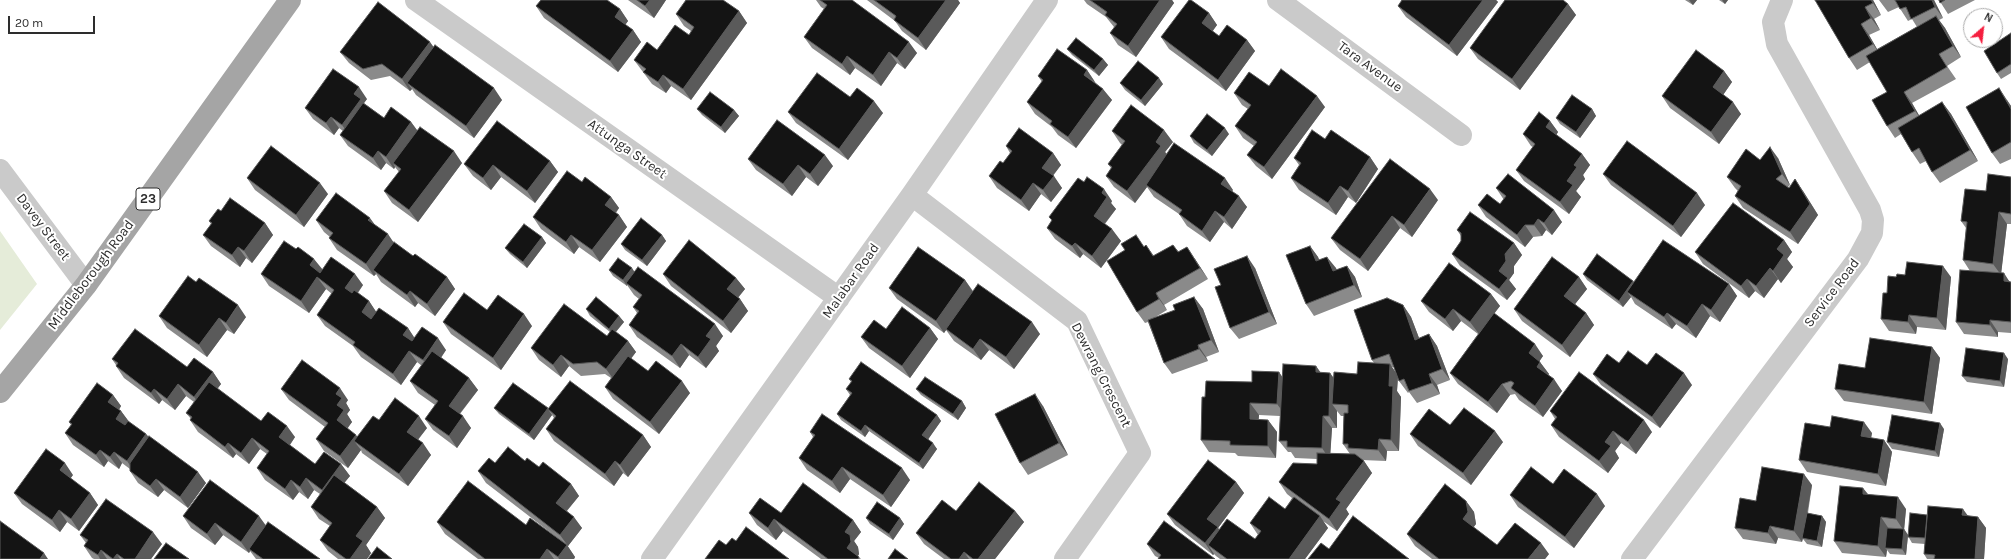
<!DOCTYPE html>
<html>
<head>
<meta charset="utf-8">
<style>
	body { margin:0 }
	#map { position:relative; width:2011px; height:559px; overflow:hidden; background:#fff; font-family:Karla,sans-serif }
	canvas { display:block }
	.north { position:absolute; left:1963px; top:8px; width:40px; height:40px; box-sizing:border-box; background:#fff; border:1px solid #ababab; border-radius:50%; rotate:28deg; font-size:11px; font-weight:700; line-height:16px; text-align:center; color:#2d2d2d }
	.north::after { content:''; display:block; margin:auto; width:14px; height:18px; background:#f51e3f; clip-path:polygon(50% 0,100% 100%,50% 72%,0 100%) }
	.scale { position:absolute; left:8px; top:16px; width:87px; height:18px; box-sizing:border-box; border:2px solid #2d2d2d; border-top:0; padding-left:5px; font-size:12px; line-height:14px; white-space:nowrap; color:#2d2d2d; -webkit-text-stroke:3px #fff; paint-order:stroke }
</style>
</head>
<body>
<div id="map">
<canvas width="2011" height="559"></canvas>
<div class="north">N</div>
<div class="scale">20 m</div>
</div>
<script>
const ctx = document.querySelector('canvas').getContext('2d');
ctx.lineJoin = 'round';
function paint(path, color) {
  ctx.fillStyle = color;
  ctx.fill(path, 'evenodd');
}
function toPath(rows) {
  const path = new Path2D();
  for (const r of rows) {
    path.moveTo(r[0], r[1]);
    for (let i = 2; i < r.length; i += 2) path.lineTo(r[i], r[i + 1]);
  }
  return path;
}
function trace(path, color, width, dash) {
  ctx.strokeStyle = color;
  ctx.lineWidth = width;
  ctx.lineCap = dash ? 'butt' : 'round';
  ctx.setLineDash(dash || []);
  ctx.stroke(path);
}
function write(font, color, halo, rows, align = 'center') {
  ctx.font = font + ' Karla,sans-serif';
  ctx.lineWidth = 4;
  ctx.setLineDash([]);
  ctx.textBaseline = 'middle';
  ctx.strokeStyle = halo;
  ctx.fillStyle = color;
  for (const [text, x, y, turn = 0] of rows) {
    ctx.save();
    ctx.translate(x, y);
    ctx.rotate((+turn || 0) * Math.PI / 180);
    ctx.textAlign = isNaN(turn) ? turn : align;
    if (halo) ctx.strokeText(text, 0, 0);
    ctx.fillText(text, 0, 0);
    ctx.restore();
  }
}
paint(toPath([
	[0,231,37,284,0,330]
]), '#e5ecd9');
trace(toPath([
	[416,0,839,298],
	[1278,0,1461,135],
	[0,170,86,285],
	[912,195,1077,321,1140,453,1065,559],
	[652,559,912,195,1047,0],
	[1632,559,1858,259,1872,233,1873,220,1870,210,1777,44,1773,22,1782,0]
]), '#cacaca', 22);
trace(toPath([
	[0,392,86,285,290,0]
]), '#a5a5a5', 22);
paint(toPath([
	[628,0,666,0,654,18],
	[816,0,852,0,917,53,905,69,897,63,881,86,855,68,850,75,812,48,804,37,824,9,821,7],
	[867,0,958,0,960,3,926,50,902,31,895,21],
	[1084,0,1172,0,1174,3,1136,57,1118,45,1110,33,1114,27,1106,17,1087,4],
	[1402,0,1496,0,1498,2,1457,56,1406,17,1398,6],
	[1685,0,1697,0,1693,5],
	[1719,0,1728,0,1725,4],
	[1815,0,1873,0,1881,15,1874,19,1880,30,1869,35,1877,49,1917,27,1912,19,1908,21,1899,7,1888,12,1879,0,1934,0,1943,18,1939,20,1945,28,1961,57,1947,66,1956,79,1912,103,1919,116,1942,102,1951,114,1978,161,1940,183,1932,172,1926,161,1920,164,1912,152,1901,134,1895,138,1887,126,1887,92,1870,62,1857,70,1849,58],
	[1939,0,1975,0,1948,14],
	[1568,4,1576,15,1520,90,1478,59,1470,48],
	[536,6,620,9,628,21,625,25,633,30,641,42,618,72,544,18],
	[739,11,747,23,691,100,671,86,666,93,652,84,634,60,657,50,689,35,691,31,684,26,676,14],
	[1209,13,1217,25,1212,31,1219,36,1247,40,1255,51,1226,91,1169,49,1161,37],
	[2011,33,2011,73,2001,79,1997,73],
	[434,47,502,100,474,138,416,95,412,89,410,91,390,76,371,80,349,63,340,52],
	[1067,49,1103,59,1108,65,1099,76,1072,55],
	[1087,70,1095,82,1112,100,1076,148,1058,135,1052,127,1035,114,1027,102,1042,82,1038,76],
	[1724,71,1732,82,1723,95,1741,114,1719,144,1670,108,1662,96],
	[1120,83,1163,84,1145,106,1125,90],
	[1269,86,1325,107,1272,179,1256,166,1247,155,1254,146,1243,138,1235,126,1248,109,1242,105,1234,93],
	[850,97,883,113,848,160,796,123,788,112],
	[367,99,364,103,384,118,411,122,417,130,462,163,418,222,392,203,384,191,399,172,395,167,394,169,386,163,381,170,348,146,340,135,343,131,339,128,334,135,313,119,305,108],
	[2007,100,2011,106,2011,159,2000,164,1992,153],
	[697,109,734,110,739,116,725,133,702,115],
	[1592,109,1596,116,1580,138,1560,124,1556,118],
	[1550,121,1558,132,1556,135,1582,154,1590,165,1583,175,1585,179,1576,191,1581,197,1569,214,1524,181,1516,170,1533,147,1531,146,1523,134],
	[1112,131,1173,142,1165,152,1167,154,1233,190,1232,191,1247,207,1232,229,1224,222,1210,242,1187,226,1179,214,1154,197,1147,187,1135,203,1114,187,1106,176,1111,168,1108,164,1122,145,1120,143],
	[1229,134,1212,156,1194,143,1190,136],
	[1325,139,1370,157,1378,169,1356,203,1348,197,1336,215,1299,190,1291,178,1299,165,1294,158],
	[1006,146,1053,153,1061,165,1053,176,1062,188,1051,202,1041,194,1029,211,997,188,989,176,1003,163,1010,153],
	[1778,158,1790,185,1788,187,1789,188,1803,191,1818,215,1798,244,1743,208,1735,196,1738,191,1735,188,1727,177,1760,160],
	[748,159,833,166,818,186,806,177,792,196,756,170],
	[550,161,558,172,535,203,501,177,491,190,473,176,464,164],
	[1603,174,1705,205,1681,237,1611,185],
	[2011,177,2011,224,2007,224,2001,273,2010,282,2011,282,2011,333,1998,332,1998,337,1964,334,1956,322,1970,271,1963,260,1966,228,1961,221,1986,191],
	[247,178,328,194,304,227,255,190],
	[582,182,611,197,619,208,616,213,619,215,627,227,600,262,579,247,574,254,541,229,533,217],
	[1496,188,1562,222,1552,235,1546,230,1542,236,1533,237,1525,247,1486,217,1478,205,1500,204,1504,200],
	[1438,200,1412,237,1400,228,1368,271,1340,250,1331,238],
	[1112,201,1111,203,1116,209,1105,224,1121,241,1101,268,1083,254,1080,258,1055,239,1047,228,1052,221,1049,217],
	[221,211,265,223,273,235,252,263,246,258,240,267,211,246,203,235,211,224,209,221],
	[316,220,376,226,394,243,413,256,447,277,455,289,435,316,418,303,415,307,381,282,376,274,374,276,337,250,329,238,330,237,324,232],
	[1457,230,1514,243,1522,255,1514,266,1514,273,1509,280,1516,289,1507,300,1460,266,1452,254,1461,241,1461,236],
	[662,235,666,241,647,266,625,250,621,244],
	[542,237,546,243,527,268,510,254,505,248],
	[1784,240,1792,252,1787,259,1793,267,1781,283,1778,279,1764,298,1755,291,1749,298,1703,264,1695,252],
	[1146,245,1154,256,1173,245,1179,252,1195,259,1208,279,1164,305,1167,310,1154,318,1175,310,1194,297,1203,309,1219,352,1206,357,1208,361,1172,374,1164,363,1148,322,1145,323,1137,312,1144,246],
	[1310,246,1318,257,1319,260,1336,268,1336,270,1347,266,1355,277,1362,297,1314,316,1306,304],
	[1255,268,1277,324,1239,339,1230,328,1221,285],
	[322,270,363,285,358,293,369,301,376,312,408,328,414,338,446,350,441,358,469,378,478,390,460,414,471,428,457,448,433,430,425,419,435,405,418,393,410,381,422,366,417,362,401,385,361,357,353,346,325,326,317,315,332,294,326,289,309,313,269,286,261,274],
	[609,270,634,271,723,336,716,346,719,351,706,368,689,355,680,368,637,337,629,325,637,313,633,307,639,299,634,295,627,285,627,286,613,276],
	[663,274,736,278,745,289,738,298,740,299,748,311,731,333,671,286],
	[1583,274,1633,281,1634,282,1729,284,1737,296,1720,322,1710,316,1696,338,1676,324,1672,329,1635,304,1631,297,1623,307,1587,280],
	[1905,275,1951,277,1946,330,1917,327,1916,334,1889,331,1881,319,1887,293,1896,277],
	[1579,277,1587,289,1575,304,1586,313,1594,325,1570,357,1522,321,1514,309],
	[965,280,973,291,1040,334,1014,369,989,350,981,360,954,341,946,330,944,333,897,299,889,288],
	[1491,294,1500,306,1494,313,1543,356,1539,361,1549,374,1548,375,1562,391,1543,417,1519,400,1515,394,1510,395,1497,413,1458,384,1450,373,1478,334,1461,321,1453,331,1429,312,1421,301],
	[1403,305,1411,317,1419,338,1429,334,1437,346,1450,380,1437,385,1440,394,1417,403,1409,392,1408,393,1399,381,1398,377,1397,391,1401,397,1399,451,1387,451,1386,461,1362,460,1364,461,1372,473,1346,509,1349,514,1337,531,1323,521,1328,528,1305,559,1220,559,1216,556,1214,554,1213,555,1175,525,1167,514,1236,482,1244,493,1218,528,1219,529,1255,539,1258,535,1250,523,1285,509,1292,498,1287,494,1279,482,1317,464,1317,459,1295,458,1291,452,1288,452,1279,441,1280,416,1259,415,1258,420,1268,420,1277,432,1276,458,1238,456,1235,453,1209,452,1201,440,1205,397,1252,382,1279,372,1282,377,1316,366,1321,373,1330,373,1334,378,1357,374,1374,363,1372,360],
	[1392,367,1394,367,1397,374],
	[1337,411,1341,416,1344,416,1343,444,1350,454,1330,454,1332,428,1337,428],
	[586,309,619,316,624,322,616,332,628,341,636,352,631,359,648,371,690,393,659,434,613,399,605,387,611,378,605,374,581,376,569,366,561,377,539,360,531,348,607,336,610,332,590,316],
	[159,316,246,317,234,334,227,330,207,357,167,328],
	[443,322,532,326,501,370,451,334],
	[930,328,938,339,910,378,869,348,861,337],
	[1932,347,1940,358,1932,414,1844,401,1835,389,1865,368],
	[112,359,187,367,213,372,221,384,217,389,261,421,295,437,290,445,315,464,341,464,350,476,344,482,377,507,385,518,366,545,371,553,367,559,338,559,328,551,320,540,330,526,319,519,311,507,320,494,314,490,308,499,299,492,293,500,265,480,257,468,267,454,260,449,249,464,236,454,233,458,198,432,190,420,191,419,186,413,194,402,186,396,175,410,162,400,159,404,124,378,116,366,116,365],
	[2008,359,2004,387,1967,382,1962,376],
	[1619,363,1647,365,1692,385,1660,428,1601,385,1593,374],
	[849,379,937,415,941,421,928,439,937,449,923,469,869,431,865,437,841,420,837,414,850,395,846,389,851,382],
	[281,389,348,400,346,403,350,410,347,414,352,422,347,428,357,437,379,420,427,428,418,440,431,455,408,486,362,453,361,450,348,468,324,451,316,439,325,427,289,400],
	[916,389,962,401,966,408,958,420,921,395],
	[113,395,121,406,119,410,121,411,129,422,146,434,149,437,206,483,188,508,164,490,158,497,138,483,130,471,130,469,122,463,119,469,108,461,104,467,73,445,65,433,71,425,69,422],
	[1043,406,1068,455,1028,475,1020,463],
	[494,408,548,409,643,435,651,447,628,477,623,473,614,486,554,441,546,429,554,418,552,415,534,440,499,414],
	[1550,411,1652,432,1636,454,1621,443,1615,451,1619,458,1608,473,1559,437,1551,425,1555,419],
	[1830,427,1872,433,1871,438,1884,440,1892,452,1886,486,1807,472,1799,460],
	[1944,429,1939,457,1892,449,1887,442],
	[810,432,910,480,891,507,850,479,840,493,807,470,799,458,813,437],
	[1410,434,1503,442,1471,485,1418,446],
	[525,461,539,467,571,484,579,496,567,511,582,528,568,546,486,483,478,471,495,463],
	[73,475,70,478,90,493,98,505,79,531,67,522,60,532,22,504,14,493],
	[1553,484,1605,506,1574,548,1518,507,1510,495],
	[1812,485,1808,513,1822,516,1826,522,1822,547,1807,544,1803,539,1802,542,1778,538,1776,544,1743,539,1735,528,1756,501],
	[1868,495,1906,509,1904,529,1908,535,1927,515,1968,516,1978,517,1986,528,1984,559,1927,559,1924,554,1925,544,1912,543,1908,536,1906,555,1890,554,1887,550,1886,557,1842,553,1834,541],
	[1466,501,1474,512,1476,524,1473,527,1497,545,1549,554,1545,559,1432,559,1415,546,1407,534],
	[956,511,1015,511,1024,522,995,559,944,559,924,544,916,533],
	[749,513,781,513,853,520,861,532,854,541,858,547,859,554,858,556,861,559,821,559,783,531,776,540,757,525],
	[183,516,266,525,320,559,256,559,250,551,249,553,223,535,215,545,191,528],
	[866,518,900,518,904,524,893,540,870,524],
	[437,522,526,525,567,545,575,557,574,559,478,559,445,534],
	[80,535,162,544,151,559,94,559,92,558,84,546,86,543],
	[1147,544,1215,559,1159,558,1155,556]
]), '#8a8a8a');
paint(toPath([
	[650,0,666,0,654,18,645,6],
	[946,0,958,0,960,3,926,50,918,38],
	[1160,0,1172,0,1174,3,1136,57,1128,46],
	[1483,0,1496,0,1498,2,1457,56,1449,45],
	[1689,0,1697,0,1693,5],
	[1722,0,1728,0,1725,4],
	[1871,0,1873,0,1881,15],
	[1932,0,1934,0,1943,18,1935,7],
	[1568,4,1576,15,1520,90,1512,79],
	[1865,7,1874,19,1880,30,1871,18],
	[620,9,628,21,623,28,615,17],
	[739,11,747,23,691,100,683,89],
	[1209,13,1217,25,1210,35,1202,23],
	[1936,16,1945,28,1961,57,1953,46],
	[1861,24,1869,35,1881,56,1873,44],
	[633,30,641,42,618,72,610,61],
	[1247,40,1255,51,1226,91,1218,80],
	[430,42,438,53,407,83,412,89,410,91,402,79],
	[909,42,917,53,905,69,897,58],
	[889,52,897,63,881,86,873,75],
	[847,56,855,68,850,75,842,64],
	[1103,59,1108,65,1099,76,1094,70],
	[1087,70,1095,82,1084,75],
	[1724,71,1732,82,1721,98,1713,87],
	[663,75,671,86,666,93,658,82],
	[1159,78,1163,84,1145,106,1141,100],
	[359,87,367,99,364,103,350,136,342,125,354,94],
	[494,88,502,100,474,138,466,126],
	[1999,88,2011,106,2011,109],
	[1103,89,1112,100,1076,148,1068,137],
	[1904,92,1912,103,1923,122,1915,111],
	[1317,96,1325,107,1272,179,1264,167],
	[874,101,883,113,848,160,839,149],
	[1733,102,1741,114,1719,144,1711,132],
	[1942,102,1951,114,1978,161,1970,150],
	[1592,109,1596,116,1580,138,1576,132],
	[734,110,739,116,725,133,721,127],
	[331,117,339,128,334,135,326,123],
	[1550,121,1558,132,1554,139,1546,127],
	[411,122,419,133,393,163,395,167,394,169,386,157],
	[1225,128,1229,134,1212,156,1207,150],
	[1164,130,1173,142,1165,152,1169,157,1146,185,1147,187,1135,203,1127,191,1156,142],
	[1770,147,1778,158,1790,185,1782,174],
	[378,151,386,163,381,170,373,158],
	[454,151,462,163,418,222,409,210],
	[1053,153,1061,165,1050,179,1042,168],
	[1582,154,1590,165,1583,175,1585,179,1576,191,1581,197,1569,214,1560,202,1567,181,1574,165],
	[825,155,833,166,818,186,810,174],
	[1370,157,1378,169,1356,203,1348,191],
	[550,161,558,172,535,203,527,191],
	[493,165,501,177,491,190,483,178],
	[798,165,806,177,792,196,783,184],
	[1054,176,1062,188,1051,202,1043,190],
	[1225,178,1233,190,1229,195,1221,184],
	[1795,179,1803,191,1818,215,1798,244,1790,232],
	[320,183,328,194,304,227,296,215],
	[1033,183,1041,194,1029,211,1021,200],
	[1340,186,1348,197,1336,215,1328,203],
	[1104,189,1112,201,1111,203,1116,209,1102,227,1094,216,1102,193],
	[1430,189,1438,200,1412,237,1404,225],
	[1697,193,1705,205,1681,237,1673,226],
	[1239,196,1247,207,1232,229,1224,217],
	[611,197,619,208,613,216,605,205],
	[1554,210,1562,222,1552,235,1544,223],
	[1215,211,1224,222,1210,242,1202,231],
	[1999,212,2007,224,2001,275,1993,264],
	[619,215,627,227,600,262,592,250],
	[1392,216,1400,228,1368,271,1360,259],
	[370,218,378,229,368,220],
	[1538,219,1546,230,1542,236,1534,225],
	[265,223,273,235,252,263,244,251],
	[1525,225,1533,237,1525,247,1517,235],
	[1112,229,1121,241,1101,268,1092,256],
	[388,234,396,246,373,270,376,274,374,276,366,264],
	[571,235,579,247,574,254,566,242],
	[662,235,666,241,647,266,642,260],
	[542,237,546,243,527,268,523,262],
	[1784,240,1792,252,1787,259,1793,267,1781,283,1773,271,1777,249],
	[1075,243,1083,254,1080,258,1072,246],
	[1514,243,1522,255,1514,266,1514,273,1509,280,1516,289,1507,300,1499,289,1499,271,1505,254],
	[1310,246,1318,257,1325,273,1316,261],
	[238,247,246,258,240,267,232,255],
	[1187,247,1195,259,1208,279,1200,268],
	[1247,256,1255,268,1277,324,1269,312],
	[1327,257,1336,268,1342,282,1333,271],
	[314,259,323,270,318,277,310,265],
	[1347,266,1355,277,1362,297,1354,285],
	[1943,266,1951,277,1946,330,1937,318],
	[632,268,636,274,626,283,627,285,627,286,623,280],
	[1770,268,1778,279,1764,298,1756,286],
	[2004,273,2011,284,2004,281],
	[355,274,363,285,353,299,345,288],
	[317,277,326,289,309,313,301,301],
	[447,277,455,289,435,316,427,304],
	[1579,277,1587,289,1572,308,1564,296],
	[736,278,745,289,735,301,727,289],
	[1747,279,1755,291,1749,298,1741,286],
	[965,280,973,292,944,333,936,321],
	[1633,281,1638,287,1627,292,1631,297,1623,307,1619,301],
	[1729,284,1737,296,1720,322,1711,310],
	[410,291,418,303,415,307,407,295],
	[1156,293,1164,305,1167,310,1159,299],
	[1491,294,1500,306,1479,334,1470,322],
	[1194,297,1203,309,1219,352,1211,340],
	[740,299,748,311,731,333,723,321],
	[369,301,377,313,370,324,362,312],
	[1702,304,1710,316,1696,338,1687,326],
	[238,305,246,317,234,334,226,323],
	[1403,305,1411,317,1424,351,1415,340],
	[1453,309,1461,321,1453,331,1445,319],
	[1586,313,1594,325,1570,357,1562,345],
	[1667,313,1676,324,1672,329,1664,317],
	[524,314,532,326,501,370,493,358],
	[1909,315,1917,327,1916,334,1908,322],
	[619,316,624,322,613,335,609,329],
	[219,318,227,330,207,357,199,345],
	[1990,320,1998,332,1998,337,1990,325],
	[1032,322,1040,334,1014,369,1006,357],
	[715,324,723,336,716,346,719,351,706,368,698,357,706,336],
	[408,328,416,340,411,346,403,335],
	[930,328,938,339,910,378,902,366],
	[1429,334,1437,346,1450,380,1442,369],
	[438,338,446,350,431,372,423,360],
	[980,339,989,350,981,360,973,349],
	[628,341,636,352,614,380,606,369],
	[681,344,689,355,680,368,672,356],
	[1535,344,1543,356,1537,365,1529,353],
	[1198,345,1206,357,1208,361,1199,349],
	[1932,347,1940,358,1932,414,1924,402],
	[409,351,417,362,401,385,393,374],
	[2004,353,2008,359,2004,387,2000,381],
	[561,355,569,366,561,377,553,365],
	[1540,362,1549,374,1545,379,1537,367],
	[1390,364,1398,376,1397,391,1401,397,1399,451,1391,440,1389,386],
	[1316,366,1324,378,1316,372],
	[213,372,221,384,203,408,194,397],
	[1279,372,1287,384,1286,416,1277,404],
	[1330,373,1338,385,1332,404,1337,411,1337,428,1329,416],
	[1684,373,1692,385,1660,428,1652,417],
	[1429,374,1437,385,1440,394,1432,383],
	[469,378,478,390,457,417,449,406],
	[1554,379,1562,391,1543,417,1535,406],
	[682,381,690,393,659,434,650,422],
	[178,384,186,396,175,410,167,399],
	[1502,384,1510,395,1497,413,1488,402],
	[340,388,348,400,346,403,350,410,347,414,352,422,345,432,337,420,337,405,336,394],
	[154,389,162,400,159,404,151,393],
	[1035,394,1043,406,1068,455,1059,443],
	[113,395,121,406,116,414,108,402],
	[962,401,966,408,958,420,953,414],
	[1250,403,1259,415,1258,431,1250,419],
	[548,408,548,409,552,415,534,440,529,434],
	[121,411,130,423,124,431,116,419],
	[937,415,941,421,927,441,922,435],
	[419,416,427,428,415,443,407,432],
	[463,416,471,428,457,448,449,436],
	[1323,416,1332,428,1330,460,1322,448],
	[1268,420,1277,432,1276,458,1268,446],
	[1644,420,1652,432,1636,454,1628,442],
	[1864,422,1872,433,1869,448,1861,436],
	[1940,423,1944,429,1939,457,1935,451],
	[865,425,869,431,865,437,861,431],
	[287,426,295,437,287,449,279,437],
	[1495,431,1503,442,1471,485,1463,473],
	[1613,431,1621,443,1615,451,1619,458,1608,473,1599,461,1605,442],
	[146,434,155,445,135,473,127,461],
	[356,435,364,446,354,441,361,450,348,468,340,456],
	[643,435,651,447,628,477,620,465],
	[252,438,260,449,249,464,241,453],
	[1379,439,1387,451,1386,461,1378,450],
	[1884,440,1892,452,1886,486,1878,474],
	[228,443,236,454,233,458,225,447],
	[423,443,431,455,408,486,399,474],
	[933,443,937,449,923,469,919,463],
	[100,450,108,461,104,467,96,455],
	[114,452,122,463,119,469,110,457],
	[615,461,623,473,614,486,605,474],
	[1364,461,1372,473,1346,509,1349,514,1337,531,1329,519,1336,499],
	[65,463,73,475,68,482,60,470],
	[341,464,350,476,330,501,322,490],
	[842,467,850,479,840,493,832,481],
	[902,468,910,480,891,507,883,495],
	[198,472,206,483,188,508,180,497],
	[1804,474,1812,485,1802,542,1794,531],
	[306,478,314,490,308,499,300,487],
	[156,479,164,490,158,497,150,486],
	[291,480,299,492,293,500,285,489],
	[1236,482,1244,493,1218,528,1226,539,1208,545,1214,554,1213,555,1205,543,1207,519],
	[571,484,579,496,564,514,556,503],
	[1863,488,1872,499,1863,494],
	[90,493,98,505,79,531,71,519],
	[1597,494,1605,506,1574,548,1565,537],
	[1898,497,1906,509,1904,531,1896,519],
	[1466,501,1474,512,1476,524,1471,531,1463,519],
	[377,507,385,518,366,545,371,553,367,559,350,559,356,536],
	[1963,509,1971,520,1962,515],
	[59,510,67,522,60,532,52,520],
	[1015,511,1024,522,995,559,978,559],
	[259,516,267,527,249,549,250,551,249,553,241,542],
	[1320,516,1328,528,1305,559,1289,559],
	[1822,516,1826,522,1822,547,1817,541],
	[574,517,582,528,568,546,560,535],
	[1881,517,1889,529,1885,548,1887,550,1886,557,1878,546],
	[1978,517,1986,528,1984,559,1975,559],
	[900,518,904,524,893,540,889,534],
	[774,519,783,531,776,540,768,528],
	[853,520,861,532,854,541,858,547,859,554,856,559,847,548,845,532],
	[215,523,223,535,215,545,207,534],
	[1770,526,1778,538,1776,544,1768,533],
	[1904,529,1908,535,1906,555,1902,549],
	[153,532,162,544,151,559,135,559],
	[1541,543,1549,554,1545,559,1528,559],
	[567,545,575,557,574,559,559,559,558,557],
	[547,549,554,559,540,559],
	[101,550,107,559,100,559,98,555],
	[964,552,969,559,959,559],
	[44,553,48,559,40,559],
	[117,554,120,559,113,559]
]), '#5a5a5a');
const building = toPath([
	[541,0,607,0,620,9,615,17,633,30,610,61,536,6,541,0],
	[637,0,650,0,645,6,637,0],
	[686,0,723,0,739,11,683,89,663,75,658,82,643,72,646,69,634,60,647,42,657,50,675,25,689,35,694,27,676,14,686,0],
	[820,0,852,0,909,42,897,58,889,52,873,75,847,56,842,64,804,37,827,5,820,0],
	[874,0,946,0,918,38,894,20,896,16,874,0],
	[1090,0,1160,0,1128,46,1110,33,1117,24,1105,15,1107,12,1090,0],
	[1189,0,1191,0,1209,13,1202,23,1219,36,1227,25,1247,40,1218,80,1161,37,1189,0],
	[1402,0,1483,0,1449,45,1398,6,1402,0],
	[1505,0,1563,0,1568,4,1512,79,1470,48,1505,0],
	[1815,0,1871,0,1873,3,1865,7,1871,18,1861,24,1873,44,1849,58,1815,0],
	[1895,0,1932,0,1935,7,1911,19,1906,7,1900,9,1895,0],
	[1939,0,1945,0,1940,3,1939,0],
	[378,2,430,42,402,79,382,64,363,69,340,52,378,2],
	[1936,16,1953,46,1939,54,1947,67,1904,92,1915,111,1887,126,1872,100,1887,92,1866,56,1936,16],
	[2011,33,2011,64,1997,73,1984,51,2011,33],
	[1076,38,1103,59,1094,70,1067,49,1076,38],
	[435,45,494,88,466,126,407,83,435,45],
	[1057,49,1087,70,1084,75,1103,89,1068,137,1050,124,1052,121,1027,102,1043,80,1038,76,1057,49],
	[1696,50,1724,71,1713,87,1733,102,1711,132,1662,96,1696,50],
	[1138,61,1159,78,1141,100,1120,83,1138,61],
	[333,69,359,87,354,94,361,99,342,125,331,117,326,123,305,108,333,69],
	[1281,69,1317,96,1264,167,1247,155,1257,142,1235,126,1251,105,1234,93,1249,72,1269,86,1281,69],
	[817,73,850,97,857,88,874,101,839,149,788,112,817,73],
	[1999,88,2011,109,2011,142,1992,153,1966,107,1999,88],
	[710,92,734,110,721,127,697,109,710,92],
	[1572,95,1592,109,1576,132,1556,118,1572,95],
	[1942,102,1970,150,1932,172,1919,148,1912,152,1898,128,1942,102],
	[363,103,384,118,391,107,411,122,386,157,378,151,373,158,340,135,363,103],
	[1131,105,1164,130,1156,142,1161,146,1127,191,1106,176,1112,167,1108,164,1125,141,1112,131,1131,105],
	[1539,112,1550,121,1546,127,1582,154,1574,165,1577,167,1567,181,1573,185,1560,202,1516,170,1535,144,1523,134,1539,112],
	[1207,114,1225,128,1207,150,1190,136,1207,114],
	[777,120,825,155,810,174,798,165,783,184,748,159,777,120],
	[497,121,550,161,527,191,493,165,483,178,464,164,497,121],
	[420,127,454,151,409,210,384,191,401,169,393,163,420,127],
	[1019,128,1053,153,1042,168,1054,176,1043,190,1033,183,1021,200,989,176,1000,161,1003,163,1012,151,1006,146,1019,128],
	[1312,130,1325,139,1331,130,1370,157,1348,191,1340,186,1328,203,1291,178,1301,163,1294,158,1312,130],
	[1627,141,1697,193,1673,226,1603,174,1627,141],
	[1174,143,1225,178,1221,184,1239,196,1224,217,1215,211,1202,231,1179,214,1182,210,1146,185,1174,143],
	[271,146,320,183,296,215,247,178,271,146],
	[1770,147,1782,174,1776,179,1789,188,1795,179,1810,204,1790,232,1735,196,1741,186,1727,177,1746,149,1760,160,1770,147],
	[1390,159,1430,189,1404,225,1392,216,1360,259,1331,238,1390,159],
	[567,171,582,182,585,177,611,197,605,205,619,215,592,250,571,235,566,242,533,217,567,171],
	[1508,174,1554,210,1544,223,1538,219,1534,225,1525,225,1517,235,1478,205,1487,194,1500,204,1506,196,1496,188,1508,174],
	[1988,174,2011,177,2011,214,1999,212,1993,264,1963,260,1967,222,1961,221,1965,189,1986,191,1988,174],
	[1087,177,1104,189,1102,193,1107,197,1094,216,1112,229,1092,256,1075,243,1072,246,1047,228,1052,220,1049,217,1078,178,1084,182,1087,177],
	[336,193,370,218,368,220,388,234,366,264,329,238,333,233,316,220,336,193],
	[230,198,265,223,244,251,238,247,232,255,203,235,212,223,209,221,218,209,221,211,230,198],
	[1733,203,1784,240,1777,249,1784,255,1773,271,1770,268,1756,286,1747,279,1741,286,1695,252,1733,203],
	[1470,212,1514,243,1505,254,1506,261,1499,271,1508,278,1499,289,1452,254,1461,241,1461,233,1457,230,1470,212],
	[641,218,662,235,642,260,621,244,641,218],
	[524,224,542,237,523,262,505,248,524,224],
	[1136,235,1144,247,1146,245,1153,256,1173,245,1178,252,1187,247,1200,268,1156,293,1159,299,1137,312,1107,261,1125,250,1121,244,1136,235],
	[689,240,736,278,727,289,740,299,723,321,663,274,689,240],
	[1663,240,1729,284,1711,310,1702,304,1687,326,1667,313,1664,317,1627,292,1663,240],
	[284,241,296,249,298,247,314,259,310,265,320,273,331,257,355,274,345,288,352,293,354,290,369,301,362,312,371,319,379,308,408,328,403,335,412,341,422,327,438,338,423,360,409,351,393,374,353,345,355,342,317,315,334,290,317,277,301,301,261,274,284,241],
	[394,242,413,256,415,254,447,277,427,304,410,291,407,295,373,270,394,242],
	[1310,246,1316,261,1327,257,1333,271,1347,266,1354,285,1306,304,1286,255,1310,246],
	[918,247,965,280,936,321,889,288,918,247],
	[1597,254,1633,281,1619,301,1583,274,1597,254],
	[1247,256,1269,312,1230,328,1215,287,1221,285,1214,269,1247,256],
	[1552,257,1579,277,1564,296,1586,313,1562,345,1514,309,1552,257],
	[618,258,632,268,623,280,609,270,618,258],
	[1907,262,1943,266,1937,318,1909,315,1908,322,1881,319,1883,293,1887,293,1888,276,1896,277,1897,274,1905,275,1907,262],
	[1449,263,1491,294,1470,322,1453,309,1445,319,1421,301,1449,263],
	[638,267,715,324,706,336,711,339,698,357,681,344,672,356,629,325,639,311,633,307,642,295,626,283,638,267],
	[1960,270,2004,273,2004,281,2011,282,2011,322,1990,320,1990,325,1956,322,1960,270],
	[188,276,196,282,199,278,238,305,226,323,219,318,199,345,159,316,188,276],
	[978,284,1032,322,1006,357,980,339,973,349,946,329,978,284],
	[464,293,487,310,498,295,524,314,493,358,443,322,464,293],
	[596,297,619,316,609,329,586,309,596,297],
	[1194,297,1211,340,1198,345,1199,349,1164,363,1148,320,1175,310,1173,305,1194,297],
	[1387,298,1403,305,1415,340,1429,334,1442,369,1429,374,1432,383,1409,391,1404,379,1399,381,1389,354,1372,360,1354,310,1387,298],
	[564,304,607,336,612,329,628,341,606,369,597,362,573,364,561,355,553,365,531,348,564,304],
	[902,307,930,328,902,366,861,337,874,320,886,329,902,307],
	[1494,313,1535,344,1529,353,1540,362,1537,367,1554,379,1535,406,1511,388,1514,383,1511,381,1502,384,1488,402,1450,373,1494,313],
	[135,329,187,367,194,358,213,372,194,397,178,384,167,399,154,389,151,393,116,366,118,363,112,359,135,329],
	[1870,338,1932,347,1924,402,1835,389,1839,364,1865,368,1870,338],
	[1966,348,2004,353,2000,381,1962,376,1966,348],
	[432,351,469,378,449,406,463,416,449,436,425,419,438,401,410,381,432,351],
	[1628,351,1647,365,1656,353,1684,373,1652,417,1593,374,1607,354,1619,363,1628,351],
	[628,356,648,371,656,361,682,381,650,422,605,387,628,356],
	[302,360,340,388,336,394,342,398,337,405,344,410,337,420,356,435,340,456,316,439,328,423,281,389,302,360],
	[861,362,937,415,922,435,933,443,919,463,865,425,861,431,837,414,852,393,846,389,852,381,849,379,861,362],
	[1358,362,1390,364,1389,386,1393,386,1391,440,1379,439,1378,450,1348,448,1348,444,1343,444,1344,413,1348,413,1348,405,1332,404,1334,372,1357,374,1358,362],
	[1283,364,1316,366,1316,372,1330,373,1329,416,1323,416,1322,448,1287,447,1287,441,1279,441,1283,364],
	[1252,371,1279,372,1277,404,1250,403,1250,419,1268,420,1268,446,1230,445,1230,441,1201,440,1202,397,1205,397,1206,381,1252,382,1252,371],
	[1579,372,1644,420,1628,442,1613,431,1605,442,1611,446,1599,461,1551,425,1557,417,1550,411,1579,372],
	[925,377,962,401,953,414,916,389,925,377],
	[570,381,643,435,620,465,615,461,605,474,546,429,556,416,548,409,570,381],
	[209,382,261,421,268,412,287,426,279,437,315,464,324,452,341,464,322,490,306,478,300,487,291,480,285,489,257,468,269,451,252,438,241,453,228,443,225,447,190,420,192,417,186,413,209,382],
	[97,383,113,395,108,402,121,411,116,419,125,425,128,421,146,434,127,461,114,452,110,457,100,450,96,455,65,433,72,424,69,422,97,383],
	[513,383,548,408,529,434,494,408,513,383],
	[1035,394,1059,443,1020,463,995,414,1035,394],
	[395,398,419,416,407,432,423,443,399,474,354,441,373,416,379,420,395,398],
	[1464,408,1495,431,1463,473,1410,434,1429,409,1450,425,1464,408],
	[822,414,902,468,883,495,842,467,832,481,799,458,815,435,810,432,822,414],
	[1892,415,1940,423,1935,451,1887,442,1892,415],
	[1832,416,1864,422,1861,436,1884,440,1878,474,1799,460,1805,423,1830,427,1832,416],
	[149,436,198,472,180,497,156,479,150,486,130,471,130,463,149,436],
	[508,447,525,461,527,458,539,467,543,462,571,484,556,503,574,517,560,535,478,471,489,458,495,463,508,447],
	[46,449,65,463,60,470,90,493,71,519,59,510,52,520,14,493,46,449],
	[1317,453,1355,454,1364,461,1336,499,1341,502,1329,519,1279,482,1293,463,1317,464,1317,453],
	[1208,460,1236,482,1207,519,1218,527,1205,543,1167,514,1208,460],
	[1531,467,1553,484,1564,469,1597,494,1565,537,1510,495,1531,467],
	[1762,467,1804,474,1794,531,1770,526,1768,533,1735,528,1740,498,1756,501,1762,467],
	[334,475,377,507,356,536,363,541,350,559,346,559,320,540,332,523,311,507,334,475],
	[210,480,259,516,241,542,215,523,207,534,183,516,210,480],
	[468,481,526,525,530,518,567,545,558,557,547,549,540,559,485,559,437,522,468,481],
	[979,482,1015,511,978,559,973,559,964,552,959,559,951,559,916,533,942,500,956,511,979,482],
	[803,483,853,520,845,532,850,535,851,542,847,548,859,557,858,559,828,559,774,519,768,528,749,513,760,498,781,513,803,483],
	[1445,484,1466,501,1468,512,1463,519,1497,545,1515,523,1541,543,1528,559,1439,559,1407,534,1445,484],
	[1840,486,1863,488,1863,494,1898,497,1896,519,1881,517,1878,546,1834,541,1840,486],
	[1269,497,1285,509,1294,497,1320,516,1289,559,1227,559,1208,545,1227,519,1255,539,1261,531,1250,523,1269,497],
	[106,499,153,532,135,559,124,559,117,554,113,559,101,550,98,555,84,546,88,540,80,535,106,499],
	[877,502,900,518,889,534,866,518,877,502],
	[1928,506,1963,509,1962,515,1978,517,1975,559,1934,559,1935,555,1924,554,1928,506],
	[1807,513,1822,516,1817,541,1802,538,1807,513],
	[1910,513,1927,515,1925,538,1908,537,1910,513],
	[1353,516,1409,559,1308,559,1321,543,1329,549,1353,516],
	[0,521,44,553,40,559,0,559,0,521],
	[1164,521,1215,559,1158,559,1161,555,1147,544,1164,521],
	[268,522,320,559,263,559,249,549,268,522],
	[746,527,789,559,705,559,719,540,726,545,732,538,736,541,746,527],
	[1887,528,1904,529,1902,549,1885,548,1887,528],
	[166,543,189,559,154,559,166,543],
	[377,547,392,559,368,559,377,547],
	[895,549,908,559,888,559,895,549]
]);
paint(building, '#141414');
trace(building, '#5a5a5a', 1);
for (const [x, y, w] of [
	[148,199,24]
]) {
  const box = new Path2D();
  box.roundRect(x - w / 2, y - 11, w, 22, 3);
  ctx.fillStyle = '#fff';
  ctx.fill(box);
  trace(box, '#2d2d2d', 1);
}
write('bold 13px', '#2d2d2d', null, [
	["23",148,199]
]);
write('14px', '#2d2d2d', '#fff', [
	["Tara Avenue",1370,67,36],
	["Attunga Street",627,149,35],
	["Davey Street",43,227,53],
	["Middleborough Road",91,275,-53],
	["Malabar Road",851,281,-55],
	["Service Road",1832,293,-53],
	["Dewrang Crescent",1101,375,63]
]);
</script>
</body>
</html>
